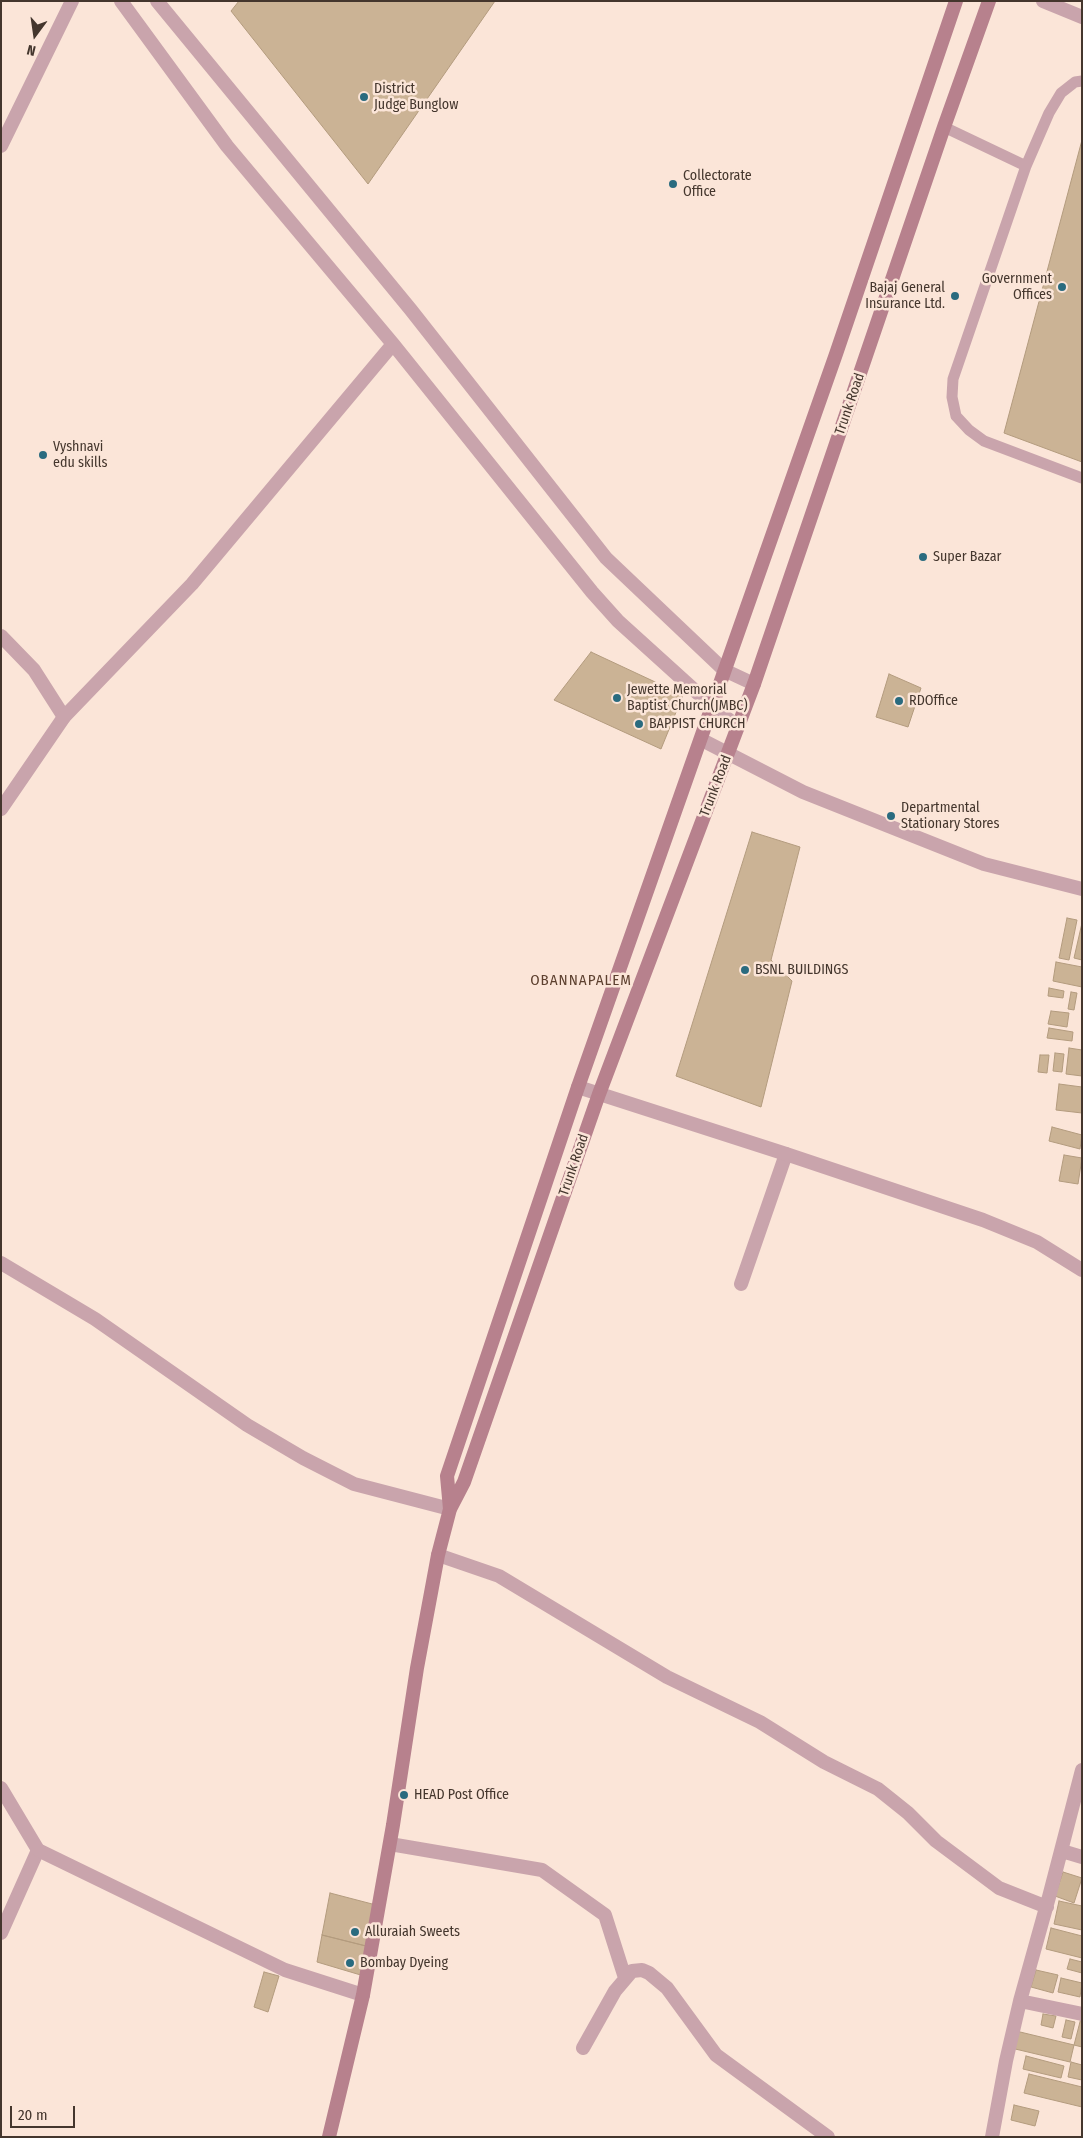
<!DOCTYPE html>
<html>
<head>
<meta charset="utf-8">
<style>
	body { margin:0 }
	#map { position:relative; width:1083px; height:2138px; overflow:hidden; background:#fbe5d8; font-family:"Fira Sans Condensed",sans-serif }
	canvas { display:block }
	.frame { position:absolute; inset:0; border:2px solid #44362d; pointer-events:none }
	.north { position:absolute; left:10px; top:10px; width:50px; height:50px; -webkit-text-stroke:4px #fbe5d8; paint-order:stroke; rotate:194deg; font-size:14px; font-weight:700; line-height:20px; text-align:center; color:#44362d }
	.north::after { content:''; display:block; margin:auto; width:18px; height:22px; background:#44362d; clip-path:polygon(50% 0,100% 100%,50% 72%,0 100%) }
	.scale { position:absolute; left:10px; top:2106px; width:65px; height:22px; box-sizing:border-box; border:2px solid #44362d; border-top:0; padding-left:6px; font-size:15px; line-height:18px; white-space:nowrap; color:#44362d; -webkit-text-stroke:4px #fbe5d8; paint-order:stroke }
</style>
</head>
<body>
<div id="map">
<canvas width="1083" height="2138"></canvas>
<div class="frame"></div>
<div class="north">N</div>
<div class="scale">20 m</div>
</div>
<script>
const ctx = document.querySelector('canvas').getContext('2d');
ctx.lineJoin = 'round';
function paint(path, color) {
  ctx.fillStyle = color;
  ctx.fill(path, 'evenodd');
}
function toPath(rows) {
  const path = new Path2D();
  for (const r of rows) {
    path.moveTo(r[0], r[1]);
    for (let i = 2; i < r.length; i += 2) path.lineTo(r[i], r[i + 1]);
  }
  return path;
}
function trace(path, color, width, dash) {
  ctx.strokeStyle = color;
  ctx.lineWidth = width;
  ctx.lineCap = dash ? 'butt' : 'round';
  ctx.setLineDash(dash || []);
  ctx.stroke(path);
}
function write(font, color, halo, rows, align = 'center') {
  ctx.font = font + ' "Fira Sans Condensed",sans-serif';
  ctx.lineWidth = 5;
  ctx.setLineDash([]);
  ctx.textBaseline = 'middle';
  ctx.strokeStyle = halo;
  ctx.fillStyle = color;
  for (const [text, x, y, turn = 0] of rows) {
    ctx.save();
    ctx.translate(x, y);
    ctx.rotate((+turn || 0) * Math.PI / 180);
    ctx.textAlign = isNaN(turn) ? turn : align;
    if (halo) ctx.strokeText(text, 0, 0);
    ctx.fillText(text, 0, 0);
    ctx.restore();
  }
}
const building = toPath([
	[239,1,495,1,368,184,231,11,239,1],
	[1082,140,1082,462,1004,433,1082,140],
	[591,652,683,695,661,749,554,700,591,652],
	[889,674,921,688,908,727,876,717,889,674],
	[752,832,800,847,771,960,792,981,761,1107,676,1076,752,832],
	[1067,918,1077,920,1069,960,1059,958,1067,918],
	[1082,923,1082,960,1074,958,1082,923],
	[1056,962,1082,967,1082,987,1053,981,1056,962],
	[1049,988,1064,991,1063,998,1048,996,1049,988],
	[1071,992,1077,993,1074,1010,1068,1009,1071,992],
	[1051,1011,1069,1013,1067,1027,1048,1024,1051,1011],
	[1049,1028,1073,1032,1072,1041,1047,1038,1049,1028],
	[1069,1048,1082,1050,1082,1076,1066,1074,1069,1048],
	[1055,1053,1064,1054,1062,1072,1053,1071,1055,1053],
	[1040,1055,1049,1055,1047,1073,1038,1072,1040,1055],
	[1059,1084,1082,1087,1082,1113,1056,1110,1059,1084],
	[1052,1127,1082,1135,1080,1149,1049,1141,1052,1127],
	[1064,1155,1082,1158,1078,1184,1059,1181,1064,1155],
	[1063,1872,1082,1878,1074,1903,1055,1896,1063,1872],
	[330,1893,376,1905,370,1947,322,1935,330,1893],
	[1059,1901,1082,1906,1082,1930,1054,1924,1059,1901],
	[1051,1928,1082,1936,1082,1958,1046,1949,1051,1928],
	[322,1935,370,1947,364,1976,317,1962,322,1935],
	[1070,1959,1082,1962,1082,1973,1067,1969,1070,1959],
	[1036,1970,1058,1975,1053,1993,1031,1987,1036,1970],
	[264,1972,279,1976,268,2012,254,2007,264,1972],
	[1061,1978,1082,1983,1080,1997,1058,1992,1061,1978],
	[1043,2014,1056,2016,1053,2028,1041,2025,1043,2014],
	[1081,2018,1082,2018,1082,2047,1074,2045,1081,2018],
	[1066,2020,1075,2022,1071,2039,1062,2037,1066,2020],
	[1016,2031,1074,2045,1070,2062,1011,2048,1016,2031],
	[1026,2056,1064,2066,1061,2078,1023,2069,1026,2056],
	[1071,2062,1082,2065,1082,2080,1068,2077,1071,2062],
	[1029,2074,1082,2087,1082,2107,1024,2093,1029,2074],
	[1014,2105,1039,2111,1035,2126,1011,2120,1014,2105]
]);
paint(building, '#cbb395');
trace(building, '#b39b7e', 1);
trace(toPath([
	[1082,81,1075,82,1061,93,1049,113,1026,166,953,379,952,397,956,416,969,430,984,441,1082,478],
	[944,127,1026,166]
]), '#c9a4ac', 11);
trace(toPath([
	[1,146,72,1],
	[1,636,34,670,64,717],
	[741,1284,786,1154],
	[438,1555,499,1576,667,1677,760,1722,824,1762,878,1789,908,1813,936,1841,999,1888,1047,1907],
	[390,1844,542,1870,605,1915,625,1978],
	[1062,1851,1082,1857],
	[1,1933,38,1850],
	[1020,2001,1082,2014],
	[583,2048,615,1991,632,1971,642,1970,649,1973,667,1988,716,2055,828,2137],
	[992,2137,1006,2061,1020,2001,1049,1897,1082,1770]
]), '#c9a4ac', 14);
trace(toPath([
	[121,1,227,146,393,344,592,592,618,621,713,707,738,727],
	[157,1,411,310,606,558,724,670,754,684],
	[1043,1,1082,17],
	[702,740,803,792,984,864,1082,889],
	[1,809,64,717,192,584,393,344],
	[578,1087,786,1154,983,1220,1037,1242,1082,1270],
	[1,1263,95,1319,247,1425,303,1458,354,1484,450,1509],
	[1,1788,38,1850,285,1970,363,1995]
]), '#c9a4ac', 14);
trace(toPath([
	[450,1509,464,1482,599,1094,754,684,944,127,989,1],
	[329,2137,363,1995,393,1825,417,1668,438,1555,450,1509,447,1476,578,1087,836,354,956,1]
]), '#b7818d', 14);
for (const [x, y, r, color] of [
	[364,97,5,"#2a6b7f"],
	[673,184,5,"#2a6b7f"],
	[1062,287,5,"#2a6b7f"],
	[955,296,5,"#2a6b7f"],
	[43,455,5,"#2a6b7f"],
	[923,557,5,"#2a6b7f"],
	[617,698,5,"#2a6b7f"],
	[899,701,5,"#2a6b7f"],
	[639,724,5,"#2a6b7f"],
	[891,816,5,"#2a6b7f"],
	[745,970,5,"#2a6b7f"],
	[404,1795,5,"#2a6b7f"],
	[355,1932,5,"#2a6b7f"],
	[350,1963,5,"#2a6b7f"]
]) {
  const dot = new Path2D();
  dot.arc(x, y, r, 0, 2 * Math.PI);
  ctx.fillStyle = color;
  ctx.fill(dot);
  trace(dot, '#fbe5d8', 2);
}
write('14px', '#44362d', '#fbe5d8', [
	["District",374,89],
	["Judge Bunglow",374,105],
	["Collectorate",683,176],
	["Office",683,192],
	["Government",1052,279,"right"],
	["Offices",1052,295,"right"],
	["Bajaj General",945,288,"right"],
	["Insurance Ltd.",945,304,"right"],
	["Vyshnavi",53,447],
	["edu skills",53,463],
	["Super Bazar",933,557],
	["Jewette Memorial",627,690],
	["Baptist Church(JMBC)",627,706],
	["RDOffice",909,701],
	["BAPPIST CHURCH",649,724],
	["Departmental",901,808],
	["Stationary Stores",901,824],
	["BSNL BUILDINGS",755,970],
	["HEAD Post Office",414,1795],
	["Alluraiah Sweets",365,1932],
	["Bombay Dyeing",360,1963]
], 'left');
write('14px', '#44362d', '#fbe5d8', [
	["Trunk Road",850,404,-71],
	["Trunk Road",716,786,-69],
	["Trunk Road",574,1165,-71]
]);
ctx.letterSpacing = '1px';
write('15px', '#5d402f', '#fbe5d8', [
	["OBANNAPALEM",581,981]
]);
ctx.letterSpacing = '0px';
</script>
</body>
</html>
